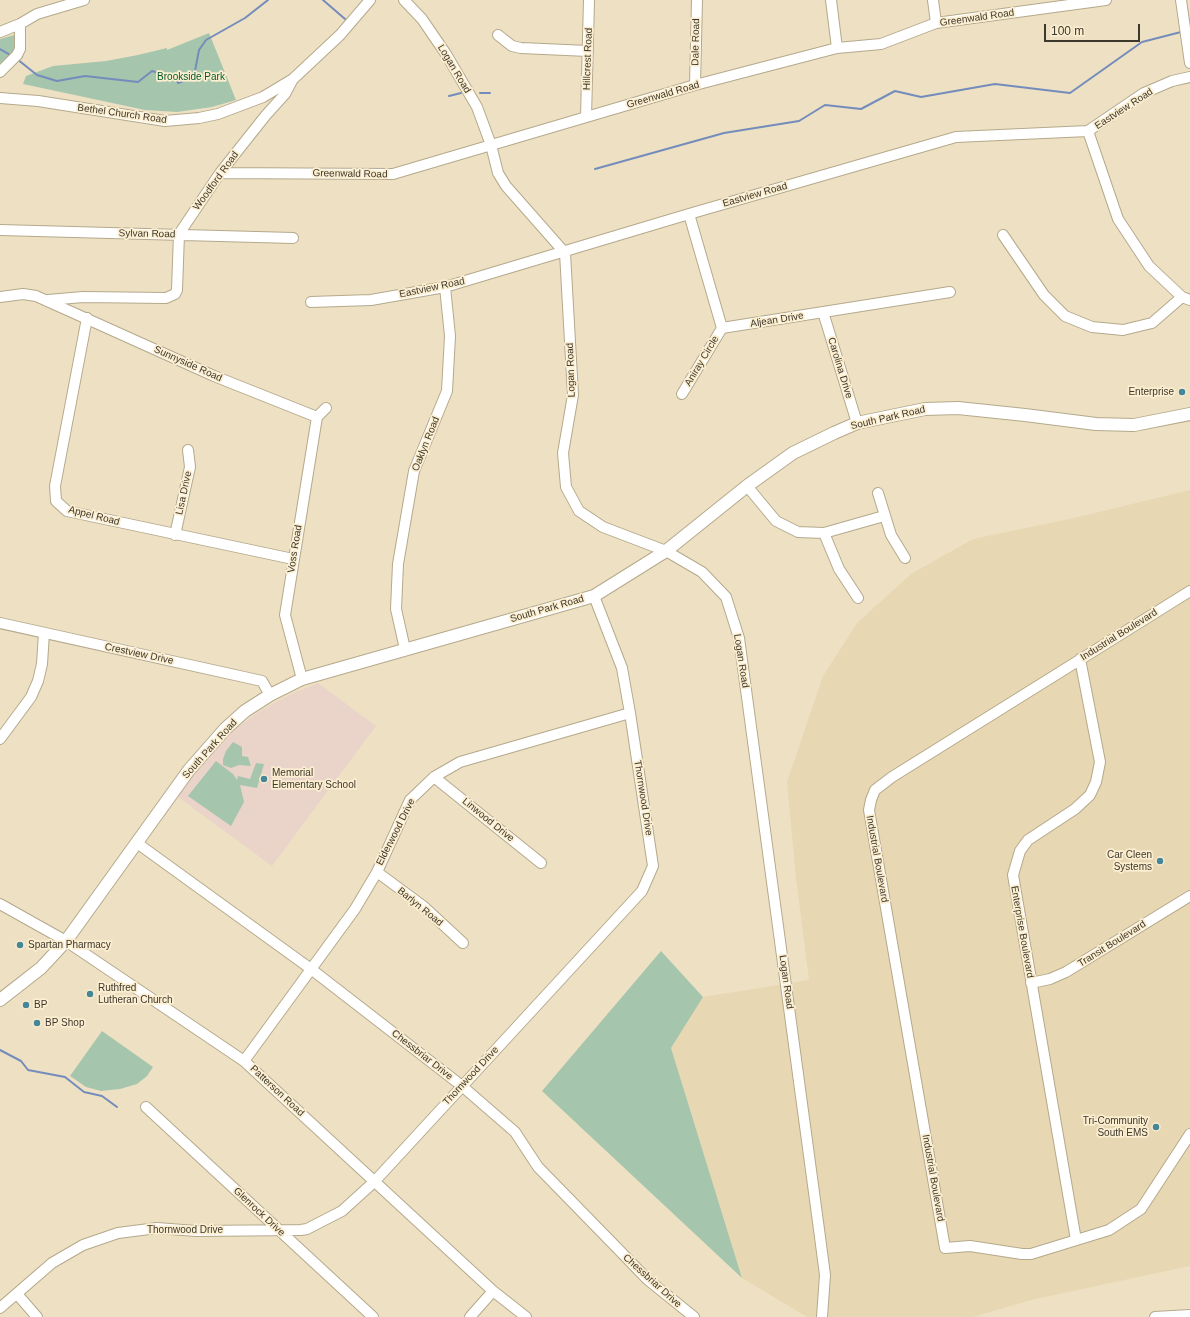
<!DOCTYPE html>
<html>
<head>
<meta charset="utf-8">
<style>
	body { margin:0 }
	#map { position:relative; width:1190px; height:1317px; overflow:hidden; background:#eee1c3; font-family:Arial,sans-serif }
	canvas { display:block }
	.scale { position:absolute; left:1044px; top:24px; width:96px; height:18px; box-sizing:border-box; border:2px solid #3d382c; border-top:0; padding-left:5px; font-size:12px; line-height:14px; white-space:nowrap; color:#3d382c; -webkit-text-stroke:3px #fceed0; paint-order:stroke }
</style>
</head>
<body>
<div id="map">
<canvas width="1190" height="1317"></canvas>
<div class="scale">100 m</div>
</div>
<script>
const ctx = document.querySelector('canvas').getContext('2d');
ctx.lineJoin = 'round';
function paint(path, color) {
  ctx.fillStyle = color;
  ctx.fill(path, 'evenodd');
}
function toPath(rows) {
  const path = new Path2D();
  for (const r of rows) {
    path.moveTo(r[0], r[1]);
    for (let i = 2; i < r.length; i += 2) path.lineTo(r[i], r[i + 1]);
  }
  return path;
}
function trace(path, color, width, dash) {
  ctx.strokeStyle = color;
  ctx.lineWidth = width;
  ctx.lineCap = dash ? 'butt' : 'round';
  ctx.setLineDash(dash || []);
  ctx.stroke(path);
}
function write(font, color, halo, rows, align = 'center') {
  ctx.font = font + ' Arial,sans-serif';
  ctx.lineWidth = 3.5;
  ctx.setLineDash([]);
  ctx.textBaseline = 'middle';
  ctx.strokeStyle = halo;
  ctx.fillStyle = color;
  for (const [text, x, y, turn = 0] of rows) {
    ctx.save();
    ctx.translate(x, y);
    ctx.rotate((+turn || 0) * Math.PI / 180);
    ctx.textAlign = isNaN(turn) ? turn : align;
    if (halo) ctx.strokeText(text, 0, 0);
    ctx.fillText(text, 0, 0);
    ctx.restore();
  }
}
paint(toPath([
	[1190,490,1190,1266,1031,1300,973,1317,807,1317,742,1278,671,1048,703,997,809,980,796,878,787,782,823,676,857,623,911,574,973,539,1074,518]
]), '#e7d7b2');
paint(toPath([
	[318,683,376,726,272,866,178,797,204,761,232,731,260,711,289,695]
]), '#ead3c8');
paint(toPath([
	[25,32,23,58,0,63,0,39],
	[209,33,236,100,212,107,177,112,145,110,23,84,26,76,53,66,106,61,138,55,167,48,167,50],
	[233,742,242,747,242,756,248,757,251,766,239,765,231,768,223,765,223,759,226,751],
	[216,761,233,774,237,780,238,776,250,779,256,763,264,764,257,788,240,785,244,802,231,826,188,796],
	[661,951,703,997,671,1048,742,1278,542,1091],
	[102,1031,153,1067,147,1076,137,1084,120,1089,101,1091,86,1087,70,1076]
]), '#a6c5ad');
trace(toPath([
	[323,0,345,19],
	[0,49,12,56],
	[17,59,37,75,57,81,85,76,138,82,152,71,176,78,178,83,186,80,195,71,199,50,206,40,245,18,268,0],
	[480,93,490,93],
	[449,96,461,93],
	[595,169,724,133,799,121,825,105,861,109,895,91,921,97,995,84,1070,93,1142,42,1181,32],
	[0,1050,21,1061,28,1070,65,1077,84,1092,102,1096,117,1107]
]), '#748cbc', 2);
const minor = toPath([
	[404,0,422,19,446,54,477,107,491,145,498,173,506,186,565,253,573,395,563,453,566,487,579,511,603,527,666,551,702,572,726,597,739,638,818,1222,825,1275,822,1317],
	[831,0,837,48],
	[933,0,936,23],
	[1181,0,1190,63],
	[0,32,20,24,37,14,84,0],
	[498,35,512,46,521,48,588,51],
	[0,72,17,55,20,49,20,24],
	[695,85,697,0],
	[0,98,38,101,165,121,199,118,218,114,263,97,293,79,340,35,370,0],
	[586,117,589,0],
	[1088,131,1118,219,1149,266,1182,297,1190,300],
	[220,173,393,174,695,85,837,48,881,44,936,23,1106,0],
	[689,214,722,328,950,292],
	[0,230,293,238],
	[1003,235,1044,295,1065,316,1092,327,1123,330,1152,323,1182,297],
	[0,297,23,294,36,296,214,376,317,417],
	[48,300,83,297,166,298,175,294,177,290,179,234,220,173,266,115,285,94,293,79],
	[311,302,371,300,445,287,689,214,956,137,1088,131,1144,93,1172,81,1190,77],
	[823,312,857,423],
	[87,318,55,486,56,501,67,511,293,559],
	[682,394,722,328],
	[317,417,326,408],
	[747,486,776,521,798,532,824,533,884,516],
	[878,493,891,535,905,558],
	[824,533,839,569,858,598],
	[175,535,190,467,188,450],
	[1190,591,892,777,875,790,871,800,869,810,945,1248,970,1246,1022,1254,1031,1254,1109,1230,1141,1209,1190,1134],
	[0,623,262,681,270,695],
	[405,649,396,609,398,564,414,471,447,391,450,336,445,287],
	[302,679,285,615,317,417],
	[0,739,31,697,38,681,42,664,44,633],
	[434,777,541,863],
	[137,843,311,969,462,1086,515,1132,538,1167,620,1251,647,1279,694,1317],
	[377,872,423,906,463,943],
	[0,904,66,941,244,1061,493,1291,526,1317],
	[1031,983,1050,979,1066,972,1190,896],
	[244,1061,355,909,377,872,410,800,434,777,460,762,630,713],
	[146,1107,373,1317],
	[1076,1240,1013,875,1020,851,1028,840,1075,809,1090,795,1096,782,1100,762,1080,659],
	[17,1294,37,1317],
	[0,1308,52,1263,83,1245,118,1233,157,1228,196,1231,301,1230,307,1229,342,1211,374,1182,642,891,653,866,630,713,622,668,594,596],
	[470,1317,493,1291],
	[1155,1317,1190,1315]
]);
const major = toPath([
	[0,1000,41,968,66,941,189,770,225,729,245,711,270,695,302,679,594,596,666,551,747,486,793,453,834,433,857,423,925,409,958,408,1025,415,1096,424,1134,425,1190,414]
]);
trace(minor, '#b5a98c', 12);
trace(major, '#b5a98c', 14);
trace(minor, '#fff', 10);
trace(major, '#fff', 12);
for (const [x, y, r, color] of [
	[1182,392,4,"#458699"],
	[264,779,4,"#458699"],
	[1160,861,4,"#458699"],
	[20,945,4,"#458699"],
	[90,994,4,"#458699"],
	[26,1005,4,"#458699"],
	[37,1023,4,"#458699"],
	[1156,1127,4,"#458699"]
]) {
  const dot = new Path2D();
  dot.arc(x, y, r, 0, 2 * Math.PI);
  ctx.fillStyle = color;
  ctx.fill(dot);
  trace(dot, '#fceed0', 1.5);
}
write('10px', '#3d382c', '#fceed0', [
	["Greenwald Road",977,18,-8],
	["Dale Road",696,42,-89],
	["Hillcrest Road",588,59,-88],
	["Logan Road",454,69,59],
	["Greenwald Road",663,95,-16],
	["Eastview Road",1124,109,-33],
	["Bethel Church Road",122,114,8],
	["Greenwald Road",350,174,1],
	["Woodford Road",216,181,-54],
	["Eastview Road",755,195,-16],
	["Sylvan Road",147,234,1],
	["Eastview Road",432,288,-12],
	["Aljean Drive",777,320,-9],
	["Aniray Circle",702,361,-59],
	["Sunnyside Road",188,364,24],
	["Carolina Drive",840,368,73],
	["Logan Road",571,370,-92],
	["South Park Road",888,418,-13],
	["Oaklyn Road",426,444,-68],
	["Lisa Drive",184,493,-78],
	["Appel Road",94,516,14],
	["Voss Road",295,549,-81],
	["South Park Road",547,609,-16],
	["Industrial Boulevard",1119,635,-32],
	["Crestview Drive",139,654,12],
	["Logan Road",741,661,81],
	["South Park Road",210,749,-48],
	["Thornwood Drive",643,798,81],
	["Linwood Drive",488,820,39],
	["Elderwood Drive",396,832,-63],
	["Industrial Boulevard",877,859,80],
	["Barlyn Road",420,907,39],
	["Enterprise Boulevard",1022,932,80],
	["Transit Boulevard",1112,944,-32],
	["Logan Road",786,982,82],
	["Chessbriar Drive",422,1055,38],
	["Thornwood Drive",471,1076,-47],
	["Patterson Road",277,1091,43],
	["Industrial Boulevard",933,1178,80],
	["Glenrock Drive",259,1212,43],
	["Thornwood Drive",185,1230],
	["Chessbriar Drive",652,1281,42]
]);
write('10px', '#025a2a', '#fceed0', [
	["Brookside Park",191,77]
]);
write('10px', '#3d382c', '#fceed0', [
	["Enterprise",1174,392,"right"],
	["Memorial",272,773],
	["Elementary School",272,785],
	["Car Cleen",1152,855,"right"],
	["Systems",1152,867,"right"],
	["Spartan Pharmacy",28,945],
	["Ruthfred",98,988],
	["Lutheran Church",98,1000],
	["BP",34,1005],
	["BP Shop",45,1023],
	["Tri-Community",1148,1121,"right"],
	["South EMS",1148,1133,"right"]
], 'left');
</script>
</body>
</html>
